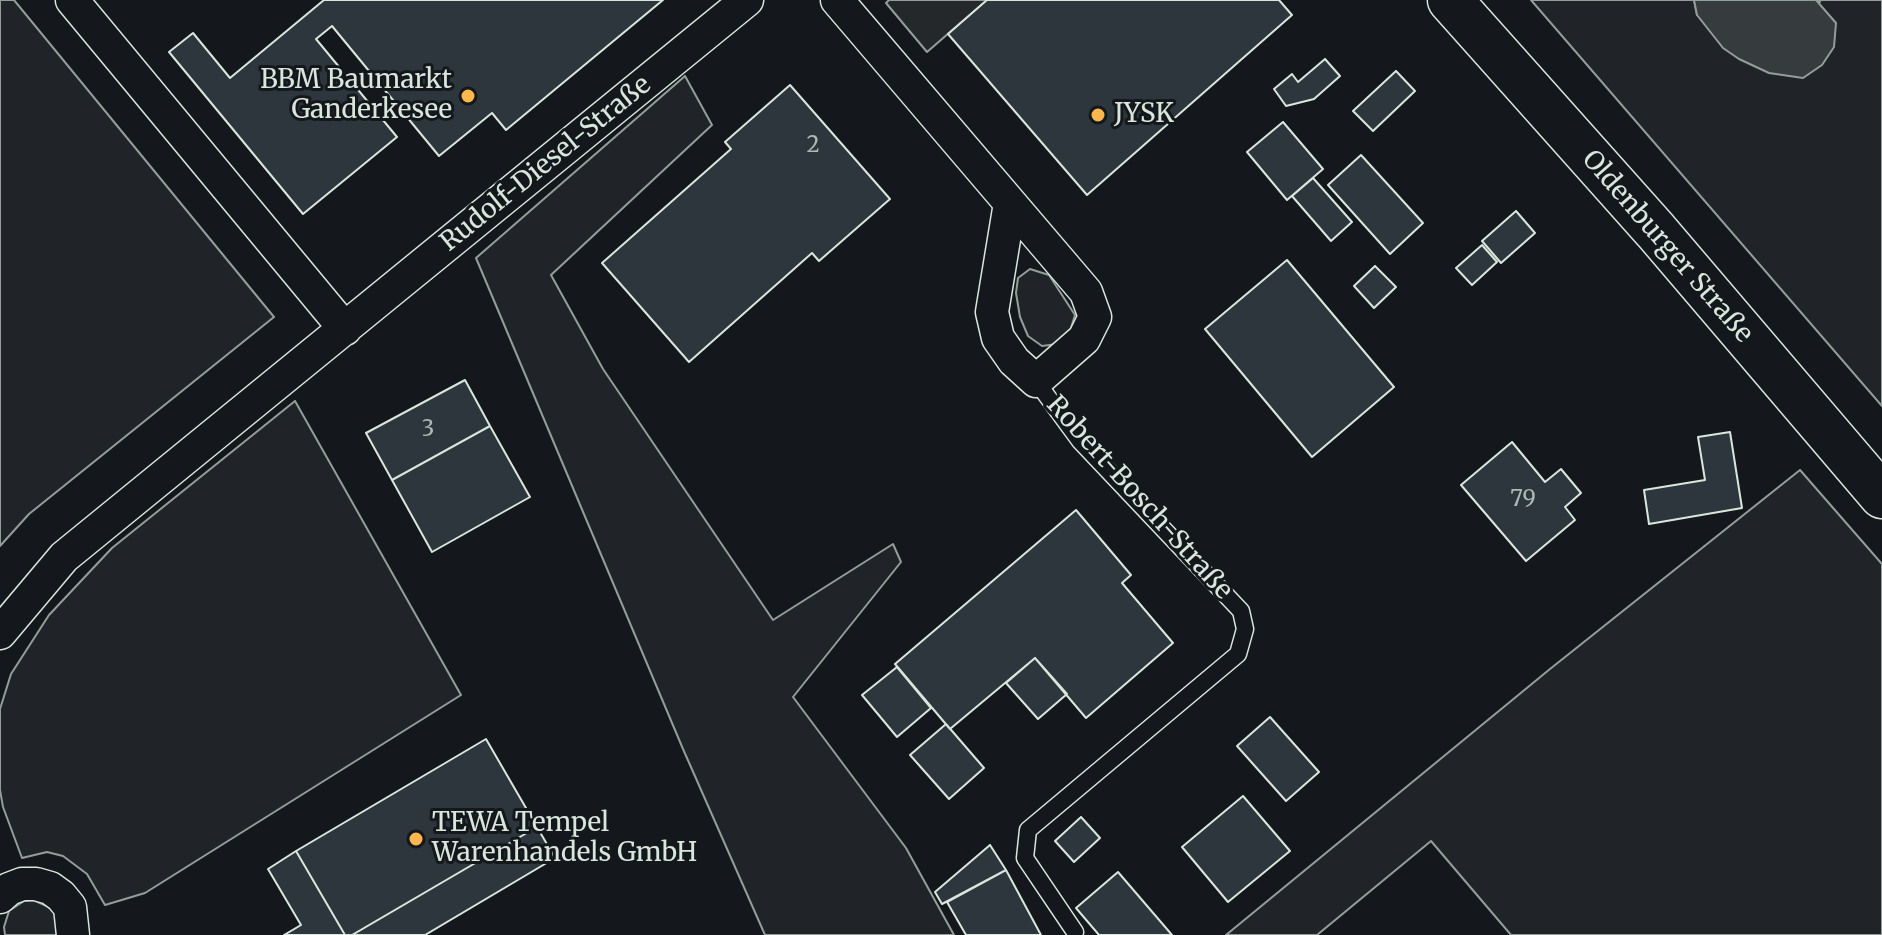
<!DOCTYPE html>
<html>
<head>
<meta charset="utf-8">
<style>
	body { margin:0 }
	canvas { display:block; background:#14181c }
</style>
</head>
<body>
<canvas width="1882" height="935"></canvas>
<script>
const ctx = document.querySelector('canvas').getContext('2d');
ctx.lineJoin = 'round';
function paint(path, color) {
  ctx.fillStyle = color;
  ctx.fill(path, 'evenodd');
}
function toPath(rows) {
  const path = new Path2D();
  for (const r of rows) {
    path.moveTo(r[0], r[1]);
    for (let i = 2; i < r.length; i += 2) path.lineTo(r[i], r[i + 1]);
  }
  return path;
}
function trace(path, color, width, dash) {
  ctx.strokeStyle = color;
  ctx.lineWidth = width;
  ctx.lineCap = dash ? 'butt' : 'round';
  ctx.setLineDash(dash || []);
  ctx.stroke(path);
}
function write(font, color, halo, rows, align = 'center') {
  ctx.font = font + ' Merriweather,serif';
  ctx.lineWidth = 6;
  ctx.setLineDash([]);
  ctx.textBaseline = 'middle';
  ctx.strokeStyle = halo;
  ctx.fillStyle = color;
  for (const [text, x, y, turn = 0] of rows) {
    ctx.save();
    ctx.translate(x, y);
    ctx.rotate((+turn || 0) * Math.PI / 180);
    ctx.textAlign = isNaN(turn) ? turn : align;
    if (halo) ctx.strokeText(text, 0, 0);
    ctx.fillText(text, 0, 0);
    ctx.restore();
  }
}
const green = toPath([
	[0,0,14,0,274,317,29,514,0,546,0,0],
	[1531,0,1694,0,1697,15,1820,2,1816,0,1882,0,1882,406,1531,0],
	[685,76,712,125,551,275,603,369,773,620,893,544,901,562,793,697,906,848,954,935,765,935,683,749,476,258,685,76],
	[1030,269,1049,275,1075,315,1070,331,1057,344,1042,346,1028,336,1020,317,1016,293,1018,278,1030,269],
	[295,401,461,695,145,893,105,905,87,874,63,856,47,852,22,858,3,807,0,790,0,709,11,674,49,615,112,548,295,401],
	[1800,470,1882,564,1882,935,1511,935,1431,841,1317,935,1226,935,1550,669,1800,470],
	[33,900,49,907,55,914,57,935,5,935,4,927,9,911,24,901,33,900]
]);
paint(green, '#202428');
trace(green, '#939e99', 2);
const parking = toPath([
	[889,0,987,0,927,52,886,3,889,0]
]);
paint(parking, '#24282b');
trace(parking, '#939e99', 2);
const water = toPath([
	[1694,0,1816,0,1836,23,1834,47,1822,65,1803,78,1769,73,1739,59,1723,48,1697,15,1694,0]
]);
paint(water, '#363b3e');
trace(water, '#939e99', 2);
const building = toPath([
	[324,0,663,0,506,130,492,113,439,156,332,26,316,39,397,137,303,214,169,52,193,33,230,78,324,0],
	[987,0,1279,0,1292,15,1087,195,948,34,987,0],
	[1325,59,1340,76,1314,99,1286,106,1274,89,1292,74,1298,82,1325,59],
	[1396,71,1415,91,1373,131,1353,111,1396,71],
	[790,85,890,199,819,261,812,253,689,362,602,263,731,149,725,142,790,85],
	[1283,122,1323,169,1287,200,1247,152,1283,122],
	[1361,155,1423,223,1390,254,1328,185,1361,155],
	[1313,178,1352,222,1331,241,1292,196,1313,178],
	[1516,211,1535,233,1501,263,1482,241,1516,211],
	[1482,245,1497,262,1472,285,1456,268,1482,245],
	[1287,260,1394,387,1312,457,1205,329,1287,260],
	[1375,266,1396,287,1374,308,1354,286,1375,266],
	[465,380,490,426,392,480,366,433,465,380],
	[490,426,530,497,432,552,392,480,490,426],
	[1730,432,1742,508,1649,524,1644,490,1705,480,1698,437,1730,432],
	[1512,442,1545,482,1561,469,1581,493,1565,507,1575,520,1526,561,1461,485,1512,442],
	[1076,510,1131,575,1122,583,1173,643,1086,718,1035,658,950,729,895,664,1076,510],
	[1035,658,1067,694,1038,719,1006,683,1035,658],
	[897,667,931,708,897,737,862,695,897,667],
	[1270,717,1319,772,1286,801,1237,746,1270,717],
	[946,724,984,768,949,799,910,755,946,724],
	[486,739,537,827,352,935,345,935,296,851,486,739],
	[1243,796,1290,851,1228,902,1182,847,1243,796],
	[1081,817,1100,838,1074,862,1055,841,1081,817],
	[537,827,555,858,425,935,352,935,537,827],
	[990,845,1006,870,942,904,935,892,990,845],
	[296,851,345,935,284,935,301,925,268,869,296,851],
	[1006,870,1041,935,966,935,947,902,1006,870],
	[1118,872,1172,935,1099,935,1076,908,1118,872]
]);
paint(building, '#2c363c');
trace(building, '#d8e6dc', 2);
const service = toPath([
	[1036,381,1080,441,1241,611,1245,629,1238,654,1028,830,1025,858,1075,932]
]);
const minor = toPath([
	[72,0,345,329],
	[837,0,1086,292,1095,317,1084,339,1036,381,1014,361,998,338,992,312,1010,203],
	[0,633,64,557,747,0],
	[0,897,9,889,22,884,36,884,50,888,61,896,70,907,73,935]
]);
const secondary = toPath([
	[1450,0,1656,231,1882,496]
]);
trace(service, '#d8e6dc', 19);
trace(minor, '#d8e6dc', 35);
trace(secondary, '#d8e6dc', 47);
trace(service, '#14181c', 16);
trace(minor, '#14181c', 32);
trace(secondary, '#14181c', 44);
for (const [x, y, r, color] of [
	[468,96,8,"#ffb74d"],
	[1098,115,8,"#ffb74d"],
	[416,839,8,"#ffb74d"]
]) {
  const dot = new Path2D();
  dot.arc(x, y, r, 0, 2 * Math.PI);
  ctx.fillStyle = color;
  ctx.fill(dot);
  trace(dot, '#14181c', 3);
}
write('22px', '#adbab4', null, [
	["2",813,146],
	["3",428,430],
	["79",1523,500]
]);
write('26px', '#d8e6dc', '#14181c', [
	["BBM Baumarkt",452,81,"right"],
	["Ganderkesee",452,111,"right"],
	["JYSK",1114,115],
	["TEWA Tempel",432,824],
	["Warenhandels GmbH",432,854]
], 'left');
write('26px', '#d8e6dc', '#14181c', [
	["Rudolf-Diesel-Straße",546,164,-39],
	["Oldenburger Straße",1667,247,49],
	["Robert-Bosch-Straße",1139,498,48]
]);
</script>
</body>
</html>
